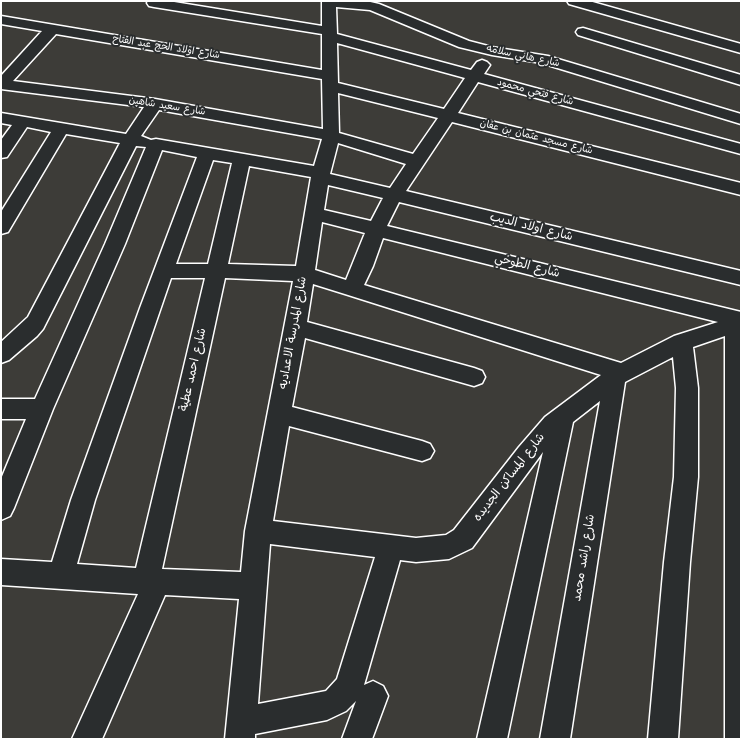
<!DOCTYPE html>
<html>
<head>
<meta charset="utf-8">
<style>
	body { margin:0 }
	#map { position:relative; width:742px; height:740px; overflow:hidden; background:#3d3c38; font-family:Kalam,sans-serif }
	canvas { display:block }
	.frame { position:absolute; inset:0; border:2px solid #fff; pointer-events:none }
</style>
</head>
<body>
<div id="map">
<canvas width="742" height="740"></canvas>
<div class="frame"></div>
</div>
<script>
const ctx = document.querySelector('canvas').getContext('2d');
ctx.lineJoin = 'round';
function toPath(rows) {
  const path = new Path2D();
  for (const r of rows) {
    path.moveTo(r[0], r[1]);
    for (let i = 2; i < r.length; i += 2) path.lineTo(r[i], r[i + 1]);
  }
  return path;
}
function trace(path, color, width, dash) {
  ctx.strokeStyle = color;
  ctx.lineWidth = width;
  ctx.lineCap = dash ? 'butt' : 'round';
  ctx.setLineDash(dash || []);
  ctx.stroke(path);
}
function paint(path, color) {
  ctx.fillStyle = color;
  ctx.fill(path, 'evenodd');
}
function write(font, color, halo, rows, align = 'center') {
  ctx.font = font + ' Kalam,"Playpen Sans Arabic",sans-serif';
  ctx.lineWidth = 4;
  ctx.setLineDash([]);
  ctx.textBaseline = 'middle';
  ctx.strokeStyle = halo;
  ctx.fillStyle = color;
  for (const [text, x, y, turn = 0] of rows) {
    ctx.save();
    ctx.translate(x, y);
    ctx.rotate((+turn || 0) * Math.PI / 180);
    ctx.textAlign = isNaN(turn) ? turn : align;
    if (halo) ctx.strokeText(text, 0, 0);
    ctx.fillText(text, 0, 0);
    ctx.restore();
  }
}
const minor = toPath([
	[148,1,168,1,322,26,322,1,366,1,379,4,469,41,492,47,548,56,741,114,741,124,541,63,492,55,459,47,370,10,336,7,337,34,471,70,477,62,482,60,487,62,490,65,484,74,741,144,741,154,478,82,458,113,741,183,741,195,452,122,406,191,741,271,741,285,399,202,387,226,741,312,741,739,725,739,725,336,693,347,698,388,698,477,690,562,678,739,648,739,664,562,674,477,676,388,673,357,625,382,570,739,540,739,600,401,573,422,507,739,477,739,543,452,472,548,449,559,416,562,400,560,364,685,373,681,383,686,388,696,372,739,342,739,356,701,346,711,327,720,255,734,255,739,225,739,239,599,165,595,102,739,72,739,138,594,1,585,1,559,52,562,71,500,140,308,197,157,162,150,125,244,53,409,14,508,10,516,1,520,1,479,26,419,1,419,1,399,35,399,105,244,146,147,136,146,43,329,37,336,9,360,1,363,1,342,28,317,120,143,66,134,8,232,1,234,1,212,51,132,27,127,7,157,1,158,1,140,12,125,1,123,1,113,126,134,144,107,1,89,1,76,42,31,1,24,1,16,322,70,322,34,154,7,149,6,147,3,148,1],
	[56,34,322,79,323,129,155,99,13,81,56,34],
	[337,43,465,78,444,109,338,83,337,43],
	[338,93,438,118,413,154,339,133,338,93],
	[159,110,322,139,314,166,156,139,151,140,141,136,159,110],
	[338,143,406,164,390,188,330,174,338,143],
	[213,160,232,163,208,264,176,264,213,160],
	[249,166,311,177,296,266,228,264,249,166],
	[328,185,383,198,371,221,324,210,328,185],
	[322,222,365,233,346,280,315,270,322,222],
	[383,238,718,322,674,336,621,363,364,285,373,266,383,238],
	[171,278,205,278,136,568,77,564,95,500,171,278],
	[225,278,293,281,245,531,241,572,162,569,225,278],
	[313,284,345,294,601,375,545,417,519,447,454,530,446,535,416,538,273,521,289,426,422,461,430,458,434,451,430,444,422,441,292,407,305,338,474,386,482,383,485,377,482,371,474,368,307,322,313,284],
	[270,544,375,557,337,679,326,691,258,704,270,544],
	[567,1,589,1,741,44,741,53,569,4,567,1],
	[583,28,741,75,741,85,578,35,576,32,578,29,583,28]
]);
trace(minor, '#fff', 3);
paint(minor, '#2a2d2e');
write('10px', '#fff', '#2a2d2e', [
	["شارع اولاد الحج عبد الفتاح",166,48,9],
	["شارع هاني سلامه",523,57,12],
	["شارع فتحي محمود",535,93,15],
	["شارع سعيد شاهين",167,107,9],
	["شارع مسجد عثمان بن عفان",536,138,14]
]);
write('12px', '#fff', '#2a2d2e', [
	["شارع اولاد الديب",531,228,14],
	["شارع الطوخي",527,267,14],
	["شارع المدرسة الاعداديه",294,333,-80],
	["شارع احمد عطية",194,370,-77],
	["شارع المساكن الجديده",510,478,-52],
	["شارع راشد محمد",585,558,-81]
]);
</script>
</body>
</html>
